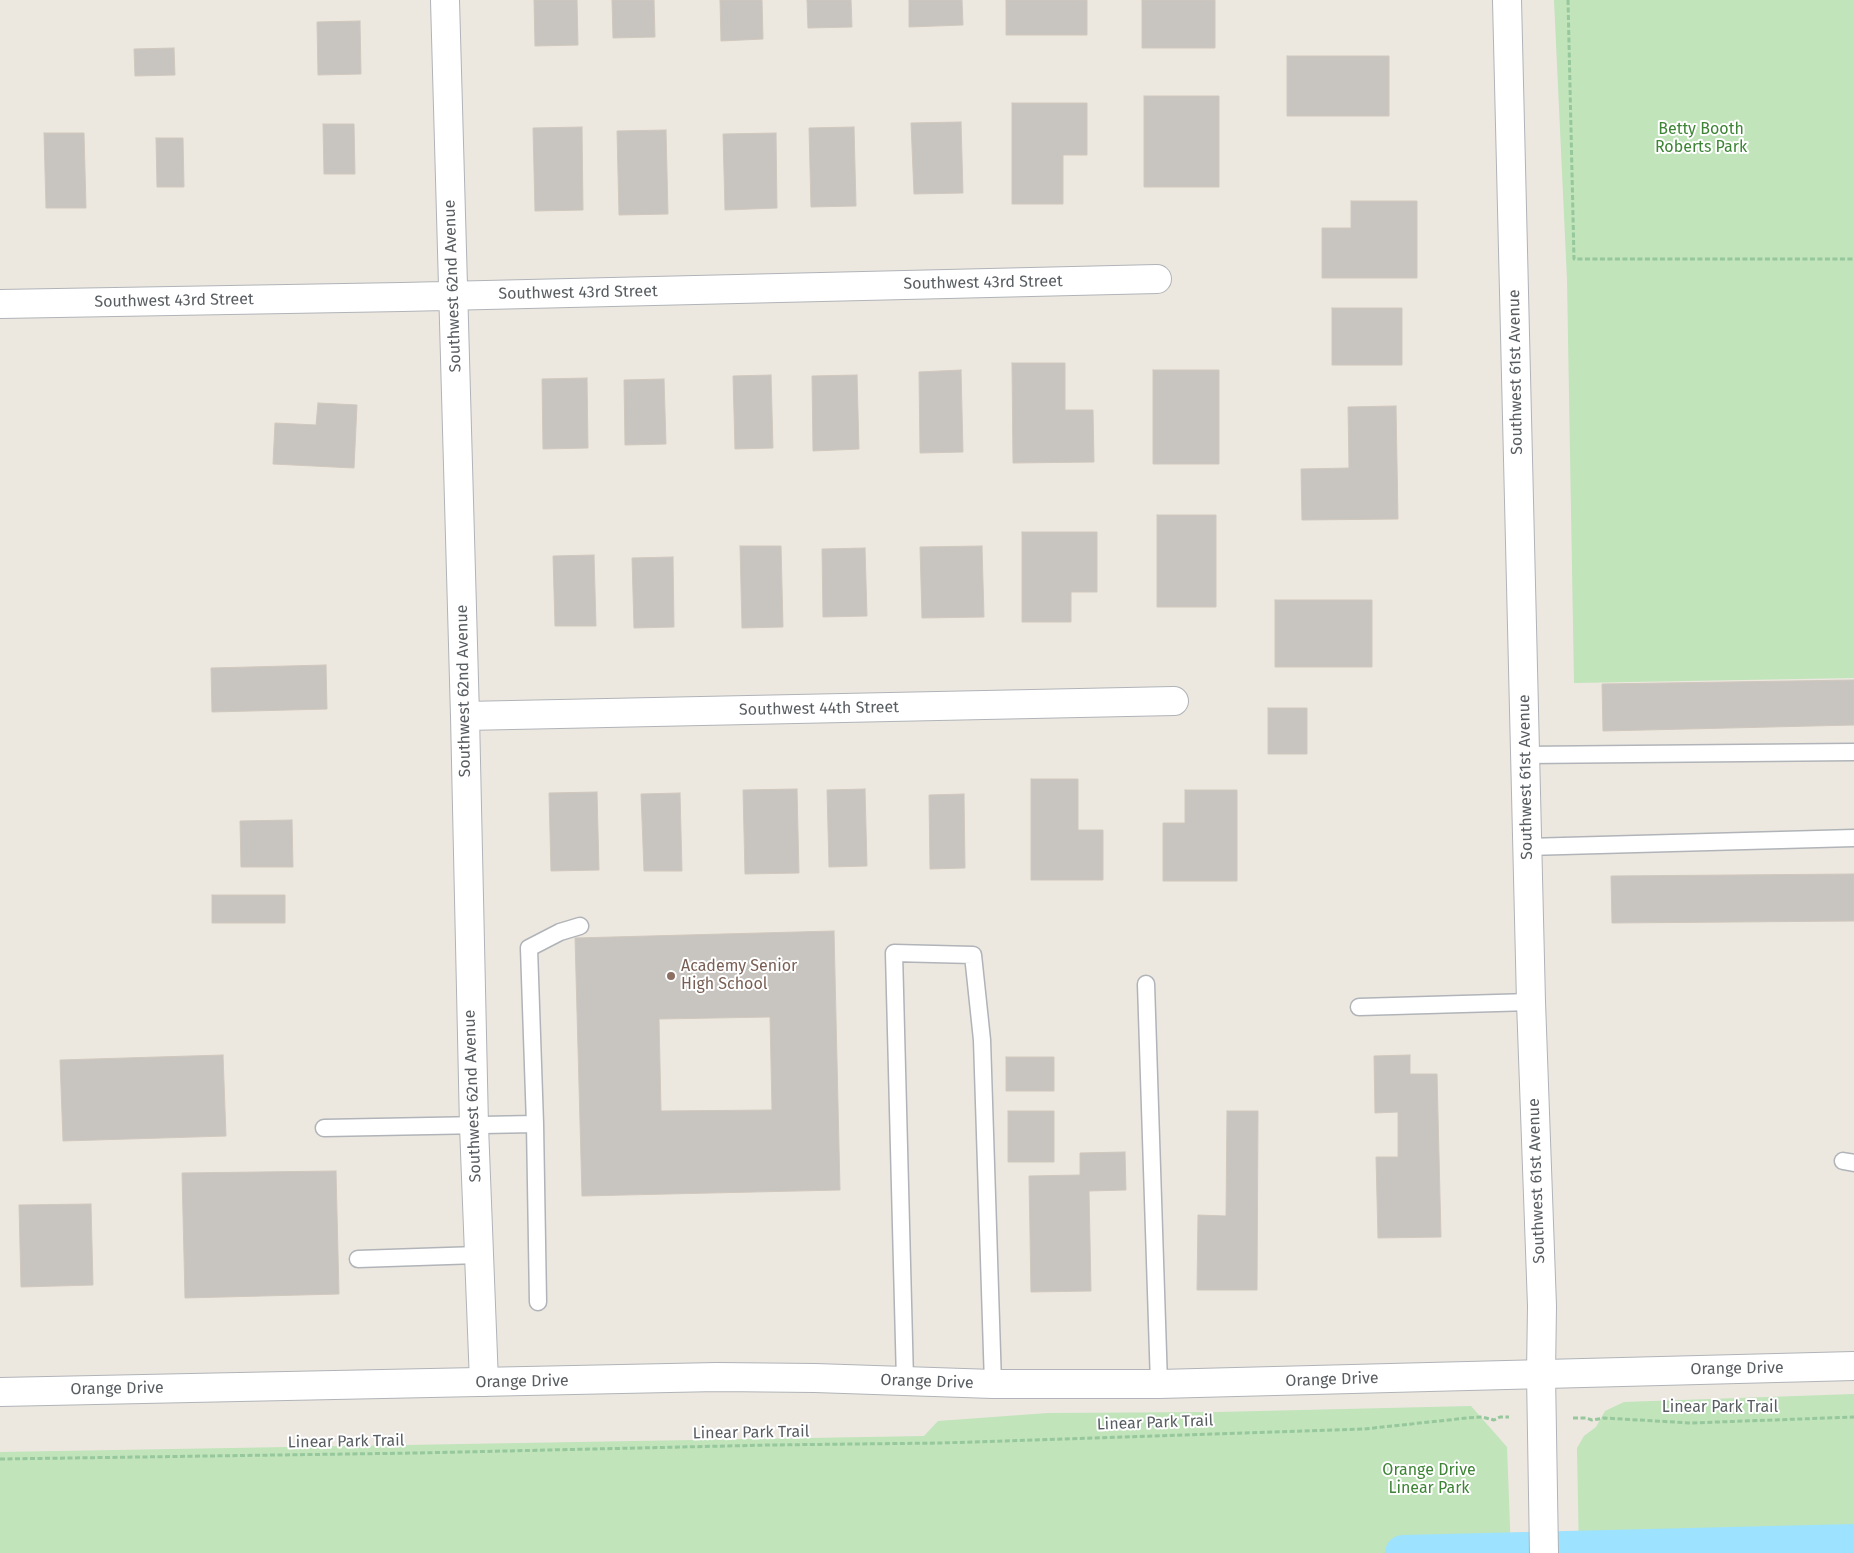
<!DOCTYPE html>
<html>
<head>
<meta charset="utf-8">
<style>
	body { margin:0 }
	canvas { display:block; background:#ece7df }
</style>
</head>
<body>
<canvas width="1854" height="1553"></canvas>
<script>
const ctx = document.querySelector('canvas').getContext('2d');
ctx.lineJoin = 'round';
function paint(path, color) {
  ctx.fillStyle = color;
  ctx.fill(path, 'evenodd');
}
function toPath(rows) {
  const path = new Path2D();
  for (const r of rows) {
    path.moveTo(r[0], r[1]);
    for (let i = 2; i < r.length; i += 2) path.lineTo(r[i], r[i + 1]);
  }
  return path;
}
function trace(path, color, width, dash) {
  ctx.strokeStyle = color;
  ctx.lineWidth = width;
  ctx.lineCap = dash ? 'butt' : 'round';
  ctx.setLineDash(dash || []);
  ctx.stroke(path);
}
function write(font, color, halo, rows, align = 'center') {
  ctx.font = font + ' "Fira Sans",sans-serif';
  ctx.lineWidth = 4;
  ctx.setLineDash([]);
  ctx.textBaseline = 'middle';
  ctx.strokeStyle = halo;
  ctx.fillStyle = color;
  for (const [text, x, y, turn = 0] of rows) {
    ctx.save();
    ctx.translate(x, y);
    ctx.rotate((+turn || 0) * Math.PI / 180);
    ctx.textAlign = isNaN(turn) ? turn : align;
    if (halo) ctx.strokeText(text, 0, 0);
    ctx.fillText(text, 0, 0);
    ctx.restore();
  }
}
paint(toPath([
	[1554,0,1854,0,1854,678,1574,683,1567,280],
	[1854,1394,1854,1553,1579,1553,1577,1448,1584,1436,1596,1427,1605,1411,1624,1402],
	[1471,1406,1507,1447,1511,1553,0,1553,0,1452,924,1436,938,1421,1048,1413,1217,1412]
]), '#c1e4bb');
trace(toPath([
	[1403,1553,1854,1542]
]), '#9de2fe', 36);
const building = toPath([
	[534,0,577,0,578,45,535,46,534,0],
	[612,0,654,0,655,37,613,38,612,0],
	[720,0,762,0,763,39,721,41,720,0],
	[807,0,851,0,852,27,808,28,807,0],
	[909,0,962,0,963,25,909,27,909,0],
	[1006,0,1087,0,1087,35,1006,35,1006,0],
	[1142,0,1215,0,1215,48,1142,48,1142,0],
	[360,21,361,74,318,75,317,22,360,21],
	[174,48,175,75,135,76,134,49,174,48],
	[1287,56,1389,56,1389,116,1287,116,1287,56],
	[1144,96,1219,96,1219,187,1144,187,1144,96],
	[1012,103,1087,103,1087,155,1063,155,1063,204,1012,204,1012,103],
	[961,122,963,193,914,194,911,123,961,122],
	[323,124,354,124,355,174,324,174,323,124],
	[582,127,583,210,535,211,533,128,582,127],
	[854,127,856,206,811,207,809,128,854,127],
	[666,130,668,214,619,215,617,131,666,130],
	[44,133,84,133,86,208,46,208,44,133],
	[776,133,777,208,725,210,723,134,776,133],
	[156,138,183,138,184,187,157,187,156,138],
	[1351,201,1417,201,1417,278,1322,278,1322,228,1351,228,1351,201],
	[1332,308,1402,308,1402,365,1332,365,1332,308],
	[1012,363,1065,363,1065,410,1093,410,1094,462,1013,463,1012,363],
	[961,370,963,452,920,453,919,372,961,370],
	[1153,370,1219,370,1219,464,1153,464,1153,370],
	[771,375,773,448,735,449,733,376,771,375],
	[857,375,859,449,813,451,812,376,857,375],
	[587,378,588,448,543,449,542,379,587,378],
	[664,379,666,444,625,445,624,380,664,379],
	[318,403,357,405,354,468,273,464,275,423,316,425,318,403],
	[1396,406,1398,519,1302,520,1301,469,1349,468,1348,407,1396,406],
	[1157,515,1216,515,1216,607,1157,607,1157,515],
	[1022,532,1097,532,1097,592,1071,592,1071,622,1022,622,1022,532],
	[740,546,781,546,783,627,742,628,740,546],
	[982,546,984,617,922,618,920,547,982,546],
	[865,548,867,616,823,617,822,549,865,548],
	[594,555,596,626,555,626,553,556,594,555],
	[673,557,674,627,634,628,632,558,673,557],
	[1275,600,1372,600,1372,667,1275,667,1275,600],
	[326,665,327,709,212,712,211,668,326,665],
	[1854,680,1854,725,1603,731,1602,684,1854,680],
	[1268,708,1307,708,1307,754,1268,754,1268,708],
	[1031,779,1078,779,1078,830,1103,830,1103,880,1031,880,1031,779],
	[797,789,799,873,745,874,743,790,797,789],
	[865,789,867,866,829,867,827,790,865,789],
	[1185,790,1237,790,1237,881,1163,881,1163,823,1185,823,1185,790],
	[597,792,599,870,551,871,549,793,597,792],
	[680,793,682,871,644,871,641,794,680,793],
	[964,794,965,868,930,869,929,795,964,794],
	[292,820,293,867,241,867,240,821,292,820],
	[1854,874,1854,921,1612,923,1611,876,1854,874],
	[212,895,285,895,285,923,212,923,212,895],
	[834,931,840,1190,582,1196,575,938,834,931],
	[770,1017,772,1110,661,1111,659,1019,770,1017],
	[223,1055,226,1136,63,1141,60,1060,223,1055],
	[1410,1055,1410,1074,1437,1074,1441,1237,1378,1238,1376,1157,1398,1157,1398,1112,1375,1113,1374,1056,1410,1055],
	[1006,1057,1054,1057,1054,1091,1006,1091,1006,1057],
	[1008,1111,1054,1111,1054,1162,1008,1162,1008,1111],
	[1227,1111,1258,1111,1257,1290,1197,1290,1198,1215,1226,1216,1227,1111],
	[1125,1152,1126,1190,1089,1191,1091,1291,1031,1292,1029,1176,1080,1175,1080,1153,1125,1152],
	[336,1171,339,1294,185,1298,182,1173,336,1171],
	[91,1204,93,1285,21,1287,19,1205,91,1204]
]);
paint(building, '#c8c4bf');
trace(building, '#d0c8be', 1);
const service = toPath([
	[1525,755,1854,752],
	[1527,847,1854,838],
	[1146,984,1159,1384],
	[1359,1007,1531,1002],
	[324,1128,535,1124],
	[1843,1161,1854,1163],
	[358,1259,478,1255],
	[538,1302,535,1124,529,948,560,932,580,926],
	[905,1381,894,953,973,955,982,1040,993,1384]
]);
const minor = toPath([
	[445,0,465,716,474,1126,484,1382],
	[1507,0,1531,1002,1542,1306,1541,1374],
	[0,304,402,297,1157,279],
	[465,716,1174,701]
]);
const tertiary = toPath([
	[1541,1374,1544,1553],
	[0,1392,717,1377,815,1378,993,1384,1159,1384,1854,1366]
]);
trace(service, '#b0b4b8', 19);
trace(minor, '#b0b4b8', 30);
trace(tertiary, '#b0b4b8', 30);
trace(toPath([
	[1568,0,1574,259,1854,259],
	[1573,1418,1586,1418,1592,1420,1604,1418,1691,1423,1854,1417],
	[0,1459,417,1453,770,1445,941,1443,1364,1429,1467,1418,1482,1417,1494,1420,1500,1417,1509,1417]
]), '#96c79d', 3, [5, 2.5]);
trace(service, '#fff', 16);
trace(minor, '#fff', 28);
trace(tertiary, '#fff', 28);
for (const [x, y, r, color] of [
	[671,976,5,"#8d6e63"]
]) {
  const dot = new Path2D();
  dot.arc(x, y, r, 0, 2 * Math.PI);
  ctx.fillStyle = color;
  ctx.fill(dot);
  trace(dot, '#fff', 2);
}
write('16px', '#3d8435', '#fff', [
	["Betty Booth",1701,130],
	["Roberts Park",1701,148],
	["Orange Drive",1429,1471],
	["Linear Park",1429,1489]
]);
write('16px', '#585d61', '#fff', [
	["Southwest 43rd Street",983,283,-1],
	["Southwest 62nd Avenue",453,286,-92],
	["Southwest 43rd Street",578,293,-1],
	["Southwest 43rd Street",174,301,-1],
	["Southwest 61st Avenue",1516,372,-91],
	["Southwest 62nd Avenue",464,691,-91],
	["Southwest 44th Street",819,709,-1],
	["Southwest 61st Avenue",1526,777,-91],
	["Southwest 62nd Avenue",473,1096,-92],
	["Southwest 61st Avenue",1537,1181,-92],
	["Orange Drive",1737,1369,-1],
	["Orange Drive",1332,1380,-2],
	["Orange Drive",522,1382,-1],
	["Orange Drive",927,1382,2],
	["Orange Drive",117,1389,-1],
	["Linear Park Trail",1720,1408],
	["Linear Park Trail",1155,1423,-2],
	["Linear Park Trail",751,1433,-1],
	["Linear Park Trail",346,1442,-1]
]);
write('16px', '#785e54', '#fff', [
	["Academy Senior",681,967],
	["High School",681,985]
], 'left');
</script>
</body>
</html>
